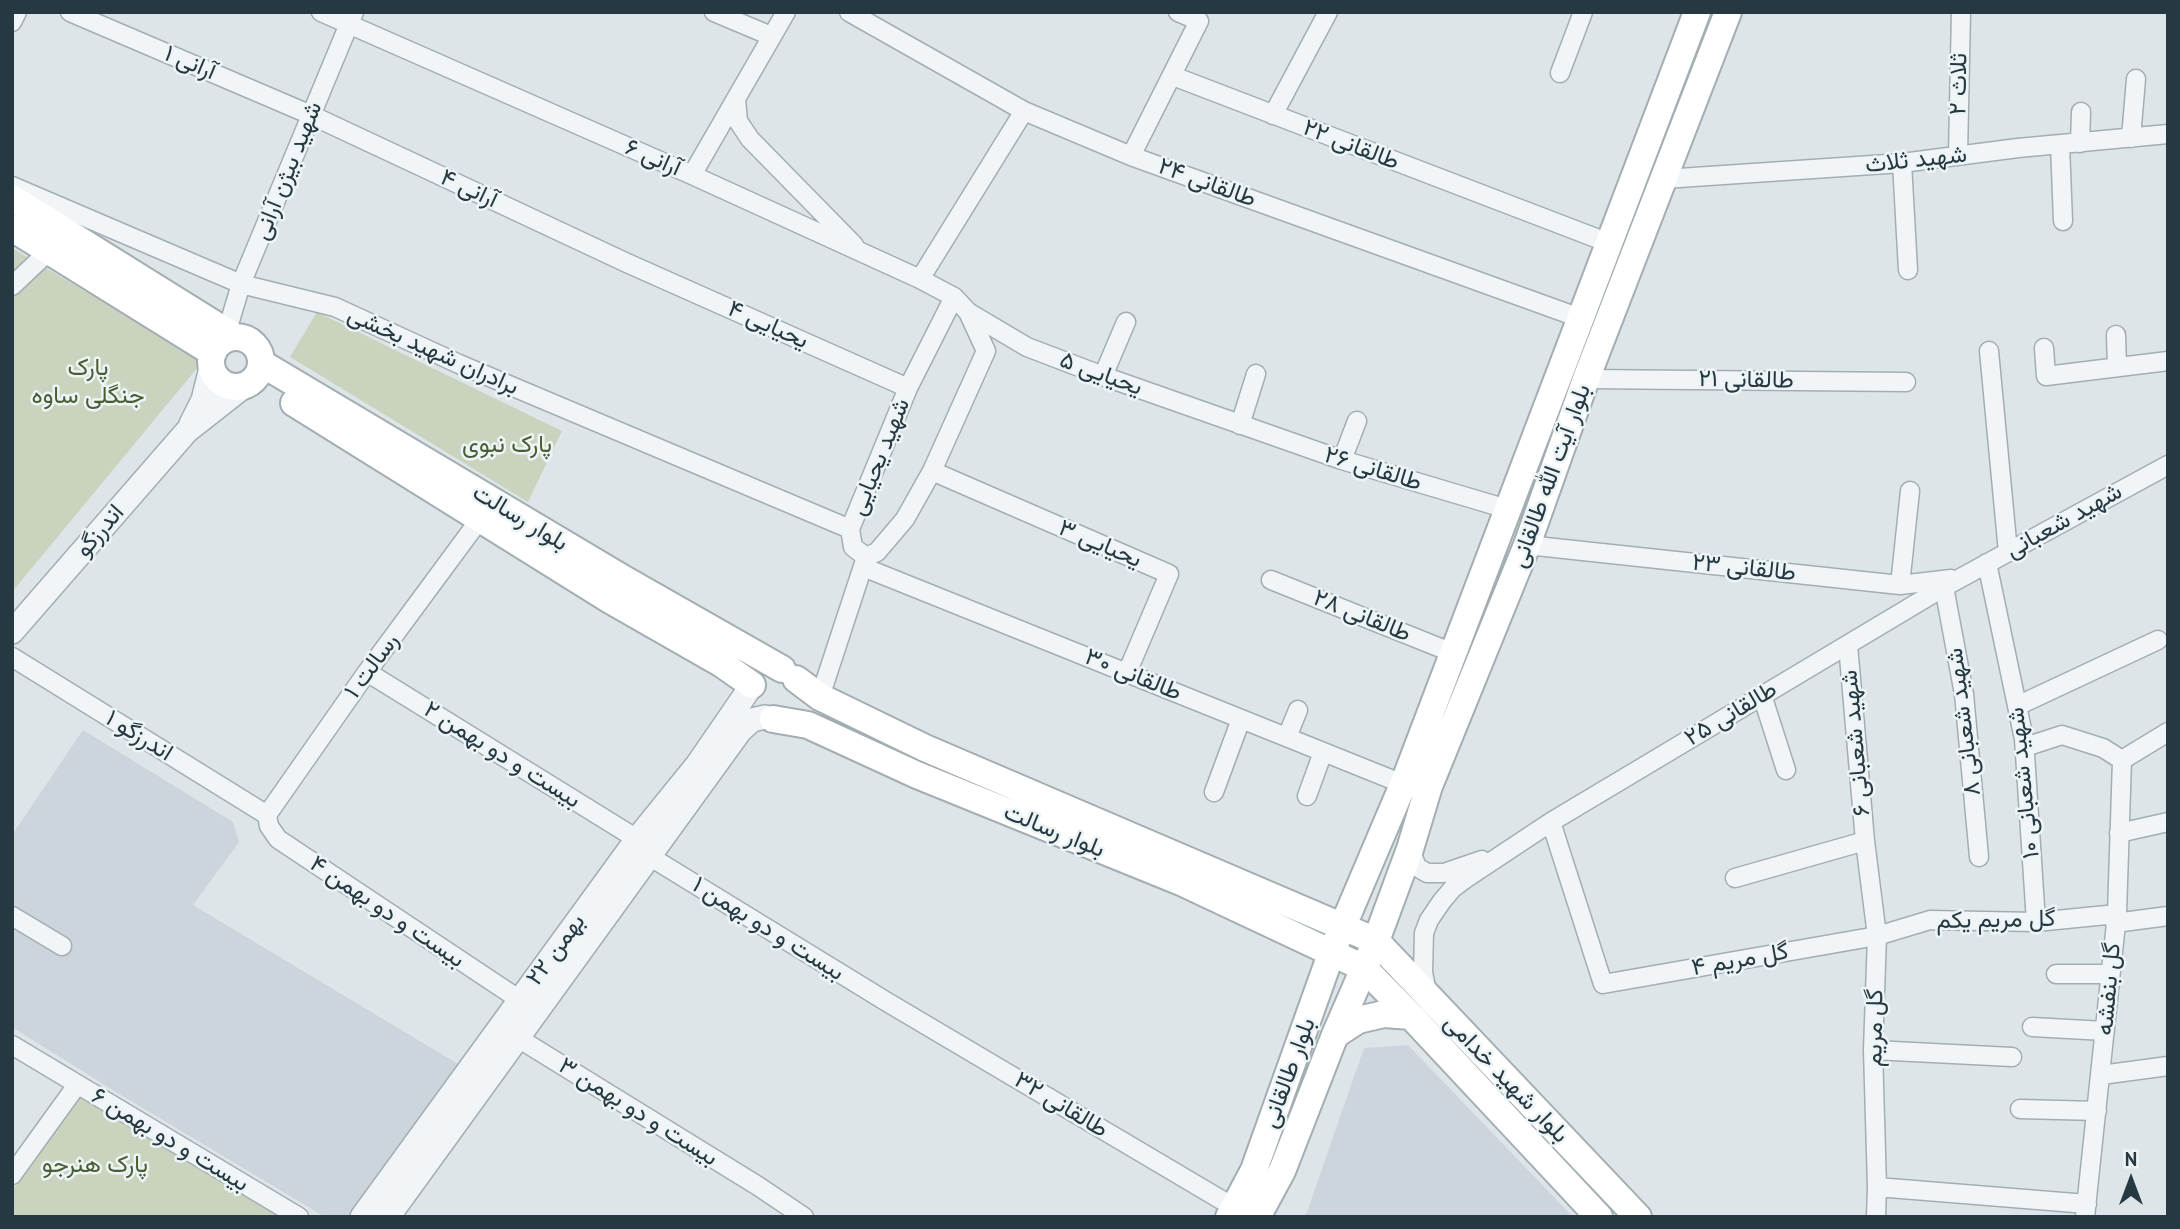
<!DOCTYPE html>
<html>
<head>
<meta charset="utf-8">
<style>
	body { margin:0 }
	#map { position:relative; width:2180px; height:1229px; overflow:hidden; background:#dee5e9; font-family:"PT Sans",sans-serif }
	canvas { display:block }
	.frame { position:absolute; inset:0; border:14px solid #263841; pointer-events:none }
	.north { position:absolute; left:2096px; top:1145px; width:70px; height:70px; -webkit-text-stroke:5px #edf4f6; paint-order:stroke; rotate:0deg; font-size:19px; font-weight:700; line-height:28px; text-align:center; color:#263841 }
	.north::after { content:''; display:block; margin:auto; width:24px; height:32px; background:#263841; clip-path:polygon(50% 0,100% 100%,50% 72%,0 100%) }
</style>
</head>
<body>
<div id="map">
<canvas width="2180" height="1229"></canvas>
<div class="frame"></div>
<div class="north">N</div>
</div>
<script>
const ctx = document.querySelector('canvas').getContext('2d');
ctx.lineJoin = 'round';
function paint(path, color) {
  ctx.fillStyle = color;
  ctx.fill(path, 'evenodd');
}
function toPath(rows) {
  const path = new Path2D();
  for (const r of rows) {
    if (r.length === 3) {
      path.moveTo(r[0] + r[2], r[1]);
      path.arc(r[0], r[1], r[2], 0, 2 * Math.PI);
      continue;
    }
    path.moveTo(r[0], r[1]);
    for (let i = 2; i < r.length; i += 2) path.lineTo(r[i], r[i + 1]);
  }
  return path;
}
function trace(path, color, width, dash) {
  ctx.strokeStyle = color;
  ctx.lineWidth = width;
  ctx.lineCap = dash ? 'butt' : 'round';
  ctx.setLineDash(dash || []);
  ctx.stroke(path);
}
function write(font, color, halo, rows, align = 'center') {
  ctx.font = font + ' "PT Sans",Vazirmatn,sans-serif';
  ctx.lineWidth = 5;
  ctx.setLineDash([]);
  ctx.textBaseline = 'middle';
  ctx.strokeStyle = halo;
  ctx.fillStyle = color;
  for (const [text, x, y, turn = 0] of rows) {
    ctx.save();
    ctx.translate(x, y);
    ctx.rotate((+turn || 0) * Math.PI / 180);
    ctx.textAlign = isNaN(turn) ? turn : align;
    if (halo) ctx.strokeText(text, 0, 0);
    ctx.fillText(text, 0, 0);
    ctx.restore();
  }
}
paint(toPath([
	[83,730,233,822,239,842,193,905,463,1067,353,1217,325,1217,116,1092,12,1027,12,835],
	[1408,1045,1573,1217,1303,1217,1307,1212,1364,1048]
]), '#ccd5db');
paint(toPath([
	[12,248,203,361,12,592],
	[317,312,562,431,528,502,290,357],
	[79,1094,281,1217,12,1217,12,1190]
]), '#cad3be');
const minor = toPath([
	[70,12,311,115,627,263,908,388],
	[321,12,692,175,920,279,954,297,968,312,986,351,932,471,905,519,877,552,866,557],
	[714,12,771,36],
	[849,12,1024,111,1131,156,1580,318],
	[12,22,17,12],
	[1560,73,1583,12],
	[1173,76,1609,243],
	[736,99,738,121,750,139,854,245],
	[1273,115,1328,12],
	[2131,138,2136,79],
	[2080,143,2081,112],
	[2060,145,2063,221],
	[1958,155,1961,12],
	[1131,156,1199,21,1178,12],
	[1902,163,1908,270],
	[692,175,786,12],
	[1664,179,1902,163,2018,148,2168,134],
	[12,186,241,284,335,307,459,364,850,529],
	[920,279,1024,111],
	[12,286,49,251],
	[968,312,1027,347,1103,376,1342,460,1507,509],
	[227,331,241,284,354,12],
	[2116,335,2117,367],
	[2044,348,2046,376,2168,361],
	[1989,351,2008,552],
	[1103,376,1126,322],
	[1586,379,1906,382],
	[1240,425,1256,374],
	[1342,460,1357,421],
	[932,471,1169,574,1127,673],
	[1527,545,1900,585,1951,579],
	[1987,563,2024,739,2036,922],
	[863,567,1403,784],
	[1271,580,1453,653],
	[1900,585,1910,491],
	[1944,587,1964,694,1979,857],
	[1848,645,1865,841,1877,936,1873,1050,1877,1187,1876,1217],
	[12,657,267,815],
	[367,672,637,839],
	[1762,695,1786,770],
	[820,697,866,557,853,547,850,529,908,388,954,297],
	[2017,706,2158,640],
	[1287,737,1298,710],
	[2025,747,2062,735,2103,748,2122,760],
	[2122,760,2168,732],
	[1214,792,1241,719],
	[1307,796,1323,752],
	[267,815,367,672,480,519],
	[267,815,269,826,278,839,520,1000],
	[1551,822,1603,984,1877,936,1930,920,2036,922,2117,914],
	[2119,833,2168,822],
	[1410,849,1417,867,1427,873,1444,873,1482,860],
	[649,856,887,1002,1235,1208],
	[1735,878,1865,841],
	[12,916,62,946],
	[2115,923,2168,916],
	[2056,974,2110,974],
	[1427,993,1423,972,1424,933,1429,920,1442,901,1453,888,1465,879,1551,822,1944,587,2168,465],
	[2032,1027,2105,1031],
	[518,1038,758,1186,804,1217],
	[12,1045,299,1217],
	[1873,1050,2012,1057],
	[2101,1075,2168,1066],
	[2020,1109,2097,1111],
	[12,1175,77,1085],
	[1877,1187,2087,1204],
	[2085,1217,2117,914,2122,760]
]);
const tertiary = toPath([
	[191,424,203,400,211,368],
	[12,632,187,431,247,384],
	[362,1217,637,839,697,765,752,685],
	[388,1217,740,731,752,720,765,717]
]);
const secondary = toPath([
	[12,198,235,337],
	[12,228,213,353],
	[236,362,25],
	[261,363,622,578,782,669],
	[294,403,610,600,722,664,752,685],
	[796,679,820,697,925,748,1376,941,1638,1217],
	[773,719,808,725,917,775,1181,882,1364,968,1411,1016,1599,1217],
	[1335,1035,1358,1020,1384,1014,1411,1016],
	[1229,1217,1254,1170,1331,954,1405,780,1697,12],
	[1257,1217,1282,1171,1335,1035,1376,941,1410,849,1429,786,1527,545,1586,379,1728,12]
]);
trace(minor, '#a3aeb3', 21);
trace(tertiary, '#a3aeb3', 26);
trace(secondary, '#a3aeb3', 30);
trace(minor, '#f1f5f7', 18);
trace(tertiary, '#f1f5f7', 23);
trace(secondary, '#fff', 26);
write('24px', '#263841', '#edf4f6', [
	["آرانی ۱",190,63,23],
	["ثلاث ۲",1959,84,-89],
	["طالقانی ۲۲",1351,145,21],
	["آرانی ۶",653,158,24],
	["شهید ثلاث",1916,160,-6],
	["شهید بیژن آرانی",288,171,-68],
	["طالقانی ۲۴",1207,183,20],
	["آرانی ۴",469,189,25],
	["یحیایی ۴",768,325,24],
	["برادران شهید بخشی",433,351,24],
	["یحیایی ۵",1101,374,20],
	["طالقانی ۲۱",1746,380,1],
	["شهید یحیایی",880,457,-68],
	["طالقانی ۲۶",1373,469,17],
	["بلوار آیت الله طالقانی",1551,476,-70],
	["بلوار رسالت",520,518,31],
	["شهید شعبانی",2064,521,-29],
	["اندرزگو",100,531,-49],
	["یحیایی ۳",1100,544,23],
	["طالقانی ۲۳",1744,568,6],
	["طالقانی ۲۸",1362,616,22],
	["رسالت ۱",372,666,-54],
	["طالقانی ۳۰",1133,675,22],
	["طالقانی ۲۵",1731,714,-31],
	["شهید شعبانی ۸",1964,722,-97],
	["اندرزگو ۱",139,736,32],
	["شهید شعبانی ۶",1856,743,-95],
	["بیست و دو بهمن ۲",502,755,32],
	["شهید شعبانی ۱۰",2024,783,-96],
	["بلوار رسالت",1054,831,22],
	["بیست و دو بهمن ۴",387,912,34],
	["گل مریم یکم",1996,920,-1],
	["بیست و دو بهمن ۱",768,929,32],
	["۲۲ بهمن",556,950,-54],
	["گل مریم ۴",1740,960,-10],
	["گل بنفشه",2109,989,-85],
	["گل مریم",1875,1028,-89],
	["بلوار طالقانی",1289,1073,-70],
	["بلوار شهید خدامی",1506,1079,46],
	["طالقانی ۳۲",1061,1105,31],
	["بیست و دو بهمن ۳",638,1112,32],
	["بیست و دو بهمن ۶",170,1140,31]
]);
write('24px', '#485e32', '#edf4f6', [
	["پارک",88,368],
	["جنگلی ساوه",88,396],
	["پارک نبوی",507,445],
	["پارک هنرجو",95,1165]
]);
</script>
</body>
</html>
